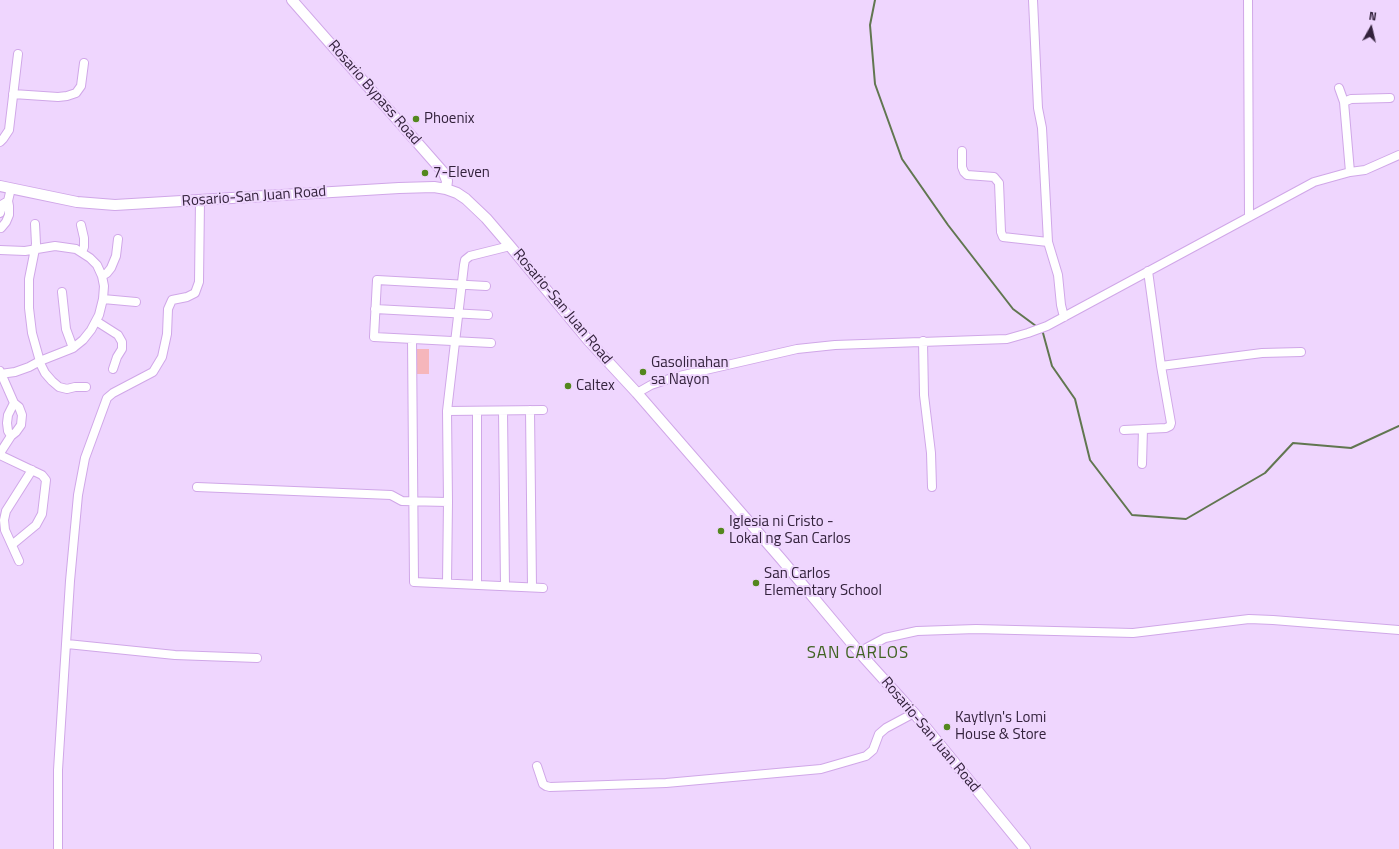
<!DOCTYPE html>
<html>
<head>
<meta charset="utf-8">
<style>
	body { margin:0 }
	#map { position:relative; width:1399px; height:849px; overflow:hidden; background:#efd6fe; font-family:"Titillium Web",sans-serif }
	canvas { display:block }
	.north { position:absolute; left:1351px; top:8px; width:40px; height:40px; -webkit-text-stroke:3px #efd6fe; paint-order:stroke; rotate:8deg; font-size:11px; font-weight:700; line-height:16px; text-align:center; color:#33223c }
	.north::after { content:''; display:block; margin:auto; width:14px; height:18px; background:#33223c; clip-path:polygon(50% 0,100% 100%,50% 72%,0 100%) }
</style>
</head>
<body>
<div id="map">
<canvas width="1399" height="849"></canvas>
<div class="north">N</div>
</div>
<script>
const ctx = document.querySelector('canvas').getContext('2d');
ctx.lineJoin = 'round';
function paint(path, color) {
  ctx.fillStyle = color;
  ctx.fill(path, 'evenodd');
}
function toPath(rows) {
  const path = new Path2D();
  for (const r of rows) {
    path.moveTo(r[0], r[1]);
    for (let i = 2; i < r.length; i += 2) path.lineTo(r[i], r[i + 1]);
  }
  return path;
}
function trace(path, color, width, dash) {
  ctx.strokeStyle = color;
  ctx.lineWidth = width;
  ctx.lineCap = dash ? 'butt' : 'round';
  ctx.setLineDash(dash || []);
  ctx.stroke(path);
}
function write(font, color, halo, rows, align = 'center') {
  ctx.font = font + ' "Titillium Web",sans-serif';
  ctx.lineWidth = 4;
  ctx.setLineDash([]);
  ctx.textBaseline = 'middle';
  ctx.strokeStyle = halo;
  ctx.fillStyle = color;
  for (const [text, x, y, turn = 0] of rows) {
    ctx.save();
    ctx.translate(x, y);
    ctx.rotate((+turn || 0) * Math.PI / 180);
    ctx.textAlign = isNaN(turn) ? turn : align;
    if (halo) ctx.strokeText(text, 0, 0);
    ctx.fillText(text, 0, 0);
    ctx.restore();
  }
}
paint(toPath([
	[416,349,429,349,429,374,416,374]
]), '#f6b6bb');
trace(toPath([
	[875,0,870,25,875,84,902,159,948,225,1013,309,1036,326],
	[1043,333,1052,366,1075,399,1090,460,1132,515,1186,519,1265,473,1293,443,1351,448,1399,426]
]), '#617650', 2);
const minor = toPath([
	[1033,0,1038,108,1042,128,1048,242,1058,275,1061,305,1064,317],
	[1248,0,1249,217],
	[1339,88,1344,102,1350,172],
	[13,94,58,97,67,96,76,93,81,86,84,63],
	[1344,102,1351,99,1390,98],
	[0,142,3,139,9,130,18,54],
	[962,151,962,167,964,172,967,175,994,177,999,183,1001,232,1003,237,1048,242],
	[0,213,3,204,8,201],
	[35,224,36,244,29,279,29,308,32,333,41,365,45,373,52,381,59,387,67,389,75,387,86,387],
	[81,225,84,238,84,247,82,252],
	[1,228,6,222,9,215,9,206,8,201,11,188],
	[0,250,25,251,55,246,76,249,90,258,97,265,102,276,104,286,103,299,99,315,91,330,83,340,73,348,40,361,29,367,15,372,0,374],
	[102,276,107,273,111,268,116,256,118,239],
	[486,286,377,280,374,337,491,343],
	[62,292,66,329,73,348],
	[103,299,136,302],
	[375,309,488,315],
	[96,321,118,335,122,342,122,349,117,357,113,369],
	[412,339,414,582,543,588],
	[923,341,924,395,931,453,932,487],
	[1161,366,1262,353,1301,352],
	[0,371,14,403,8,415,7,423,8,431,11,436,0,453],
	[637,393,651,385,675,377,797,349,835,345,1007,339,1028,333,1047,326,1314,182,1350,172,1365,170,1399,155],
	[530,410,532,587],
	[447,411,543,410],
	[503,411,505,586],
	[1124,430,1166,428,1170,426,1171,423,1161,366,1148,271],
	[11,436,16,432,21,425,22,415,19,407,14,403],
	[0,455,42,475,46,480,42,514,36,525,13,544],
	[1142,464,1143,429],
	[197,487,391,495,402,501,448,502],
	[19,561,5,530,4,520,6,511,32,470],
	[447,583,448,502,447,411,464,265,465,260,470,256,510,246],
	[477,585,477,411],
	[67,644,175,655,257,658],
	[859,652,885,638,917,631,976,629,1133,633,1249,619,1273,620,1399,630],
	[537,766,543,784,546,786,550,787,666,783,821,769,866,756,873,750,879,734,886,728,914,713],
	[58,849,58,770,70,581,78,495,85,458,107,398,113,393,153,372,162,357,167,334,168,309,172,300,187,297,195,293,199,282,200,201]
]);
const major = toPath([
	[292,0,444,173,447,181,446,189],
	[0,186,77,202,115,205,399,188,434,187,446,189,457,193,466,199,486,218,510,246,588,340,637,393,782,560,859,652,914,713,1025,849]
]);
trace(minor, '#d0a7e8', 10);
trace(major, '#d0a7e8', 12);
trace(minor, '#fff', 8);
trace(major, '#fff', 10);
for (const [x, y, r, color] of [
	[416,119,4,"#53871e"],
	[425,173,4,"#53871e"],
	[643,372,4,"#53871e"],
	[568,386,4,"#53871e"],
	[721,531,4,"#53871e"],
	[756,583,4,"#53871e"],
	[947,727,4,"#53871e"]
]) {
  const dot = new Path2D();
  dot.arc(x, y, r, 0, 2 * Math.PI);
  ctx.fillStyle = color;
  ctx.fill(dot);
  trace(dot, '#efd6fe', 1.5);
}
write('15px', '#33223c', '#efd6fe', [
	["Rosario Bypass Road",374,93,49],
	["Rosario-San Juan Road",254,197,-4],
	["Rosario-San Juan Road",562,307,50],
	["Rosario-San Juan Road",930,735,50]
]);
write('15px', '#33223c', '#efd6fe', [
	["Phoenix",424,119],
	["7-Eleven",433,173],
	["Gasolinahan",651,363],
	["sa Nayon",651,380],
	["Caltex",576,386],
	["Iglesia ni Cristo -",729,522],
	["Lokal ng San Carlos",729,539],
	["San Carlos",764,574],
	["Elementary School",764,591],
	["Kaytlyn's Lomi",955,718],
	["House & Store",955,735]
], 'left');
ctx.letterSpacing = '1px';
write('17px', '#416323', '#efd6fe', [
	["SAN CARLOS",858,654]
]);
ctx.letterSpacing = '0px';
</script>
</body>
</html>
